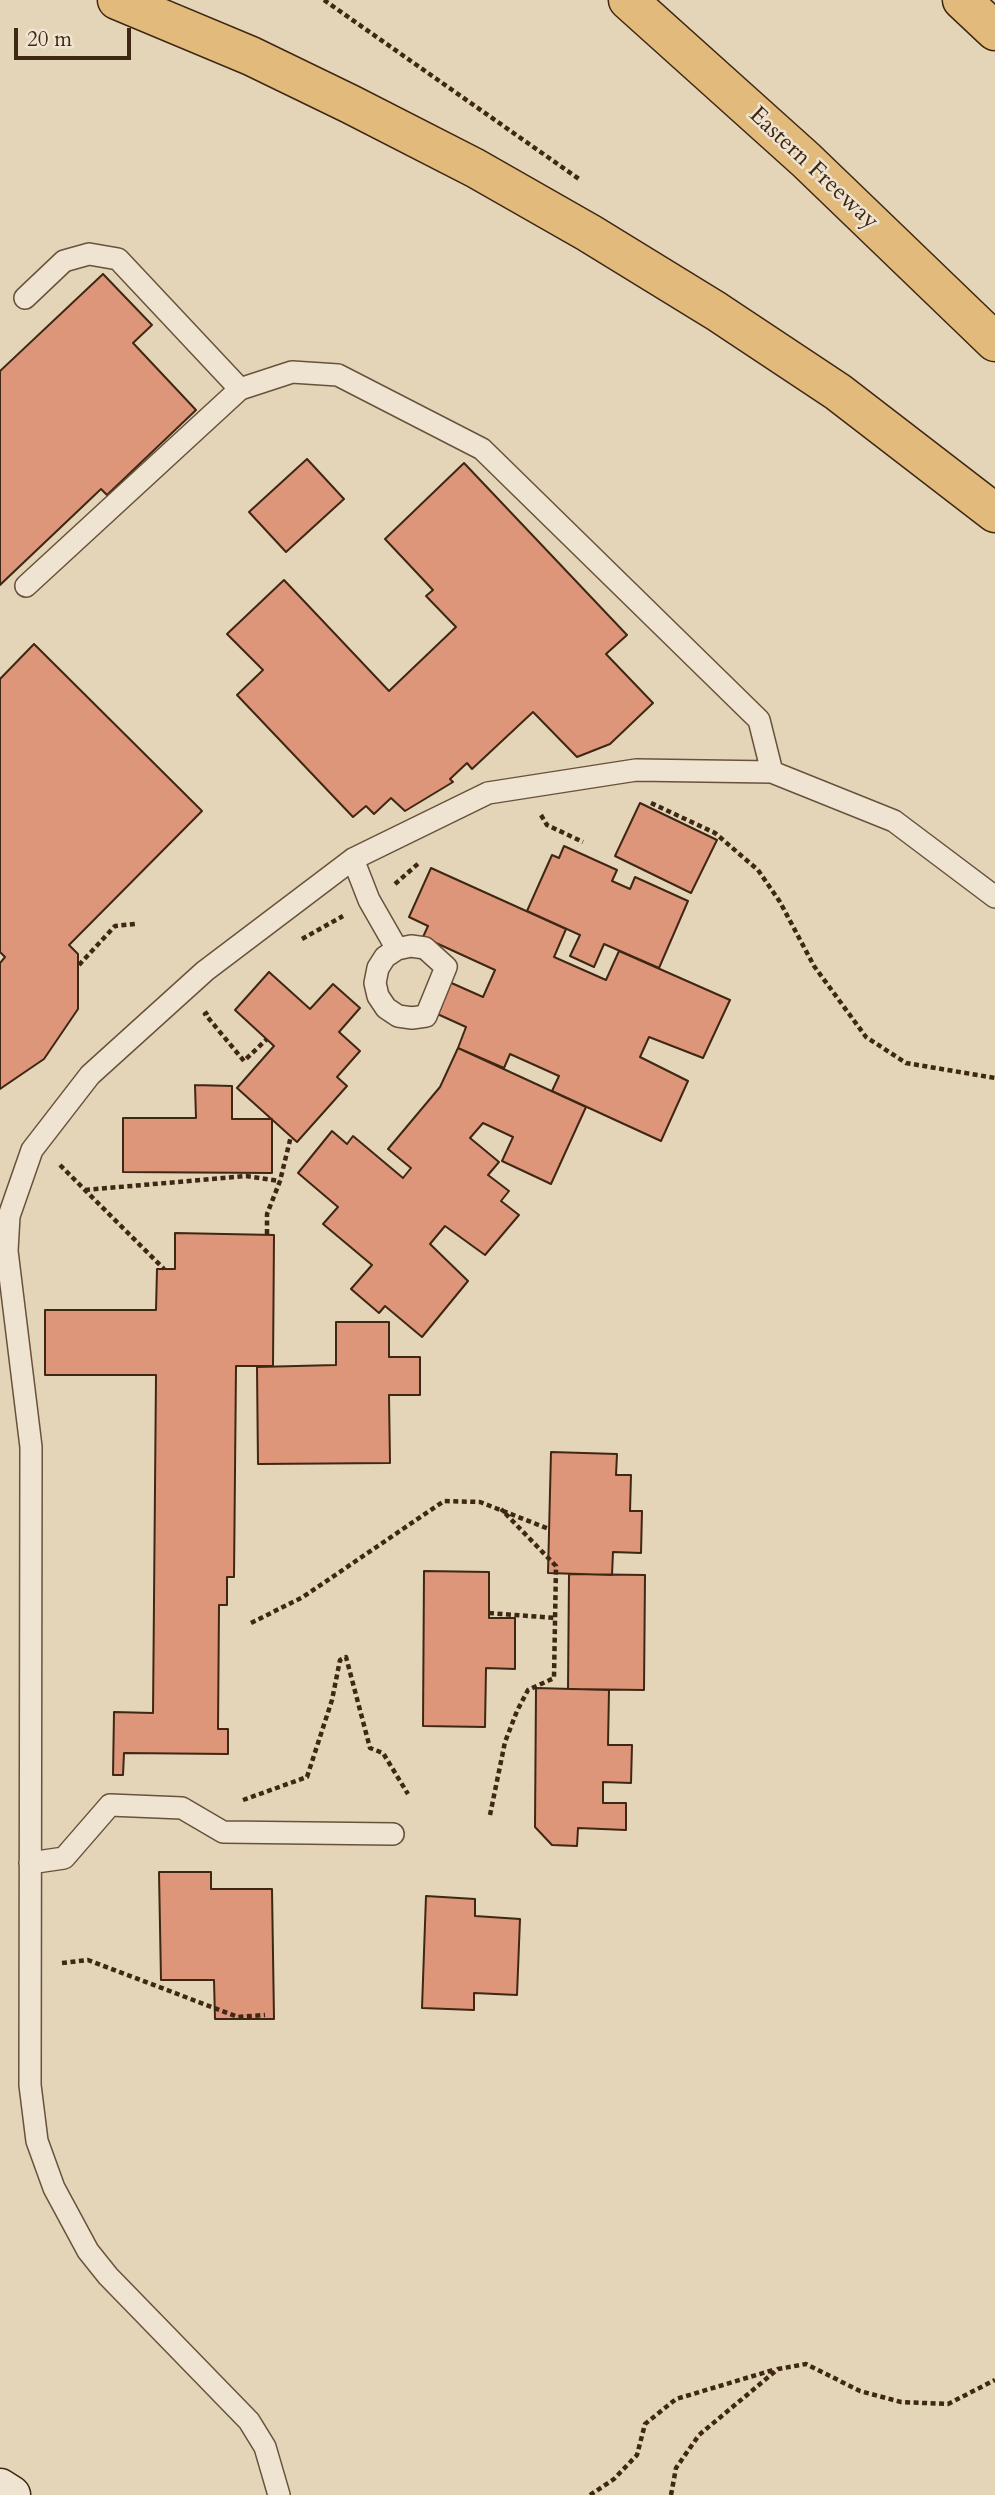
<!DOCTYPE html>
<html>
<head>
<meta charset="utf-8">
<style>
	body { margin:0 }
	#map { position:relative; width:995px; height:2495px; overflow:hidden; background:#e5d5b8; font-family:Cardo,serif }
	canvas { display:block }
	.scale { position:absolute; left:14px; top:28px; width:117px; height:32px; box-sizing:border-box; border:4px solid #3e2713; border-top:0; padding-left:9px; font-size:21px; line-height:24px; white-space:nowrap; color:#3e2713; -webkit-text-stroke:5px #eee4d1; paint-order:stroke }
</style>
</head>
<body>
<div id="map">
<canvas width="995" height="2495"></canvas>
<div class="scale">20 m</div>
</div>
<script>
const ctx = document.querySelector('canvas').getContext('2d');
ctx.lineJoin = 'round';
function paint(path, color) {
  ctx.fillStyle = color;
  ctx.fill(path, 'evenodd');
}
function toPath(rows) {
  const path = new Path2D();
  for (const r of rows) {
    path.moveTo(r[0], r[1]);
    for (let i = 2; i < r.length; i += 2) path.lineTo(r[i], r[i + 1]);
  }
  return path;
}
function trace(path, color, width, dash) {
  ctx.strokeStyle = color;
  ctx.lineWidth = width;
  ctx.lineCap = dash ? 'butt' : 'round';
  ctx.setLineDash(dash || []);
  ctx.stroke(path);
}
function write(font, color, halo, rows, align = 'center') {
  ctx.font = font + ' Cardo,serif';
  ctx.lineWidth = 5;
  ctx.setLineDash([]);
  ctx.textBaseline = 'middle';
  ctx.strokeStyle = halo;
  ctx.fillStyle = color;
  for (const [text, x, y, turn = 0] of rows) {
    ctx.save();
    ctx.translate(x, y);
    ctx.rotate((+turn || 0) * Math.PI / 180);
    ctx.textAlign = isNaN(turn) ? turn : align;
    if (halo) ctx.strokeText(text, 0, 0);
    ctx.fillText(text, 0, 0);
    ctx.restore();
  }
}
const building = toPath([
	[103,274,152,325,133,343,196,410,107,495,101,489,0,585,0,371,103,274],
	[307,459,344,499,286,552,249,512,307,459],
	[464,463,627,635,606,654,653,703,610,744,577,757,533,712,472,769,467,763,450,779,453,782,405,811,391,798,374,814,366,806,353,817,237,695,263,670,227,634,284,580,389,691,456,627,426,596,433,590,385,539,464,463],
	[34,644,202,811,69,945,78,954,78,1009,44,1059,0,1089,0,963,5,957,0,952,0,679,34,644],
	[640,803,717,840,691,893,615,856,640,803],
	[564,846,617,870,612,881,630,889,635,877,688,901,659,968,604,944,594,967,570,956,580,935,527,911,552,855,559,858,564,846],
	[431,868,566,929,554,957,606,980,619,951,730,1000,703,1058,649,1037,640,1057,688,1081,661,1141,552,1091,559,1076,510,1054,504,1068,458,1048,466,1027,433,1012,447,981,483,997,495,970,423,937,428,926,409,917,431,868],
	[269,972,310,1009,333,984,360,1008,339,1032,360,1051,337,1077,347,1086,297,1142,237,1088,274,1046,235,1010,269,972],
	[458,1048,586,1107,551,1184,502,1161,513,1137,483,1123,470,1138,499,1162,488,1175,509,1191,501,1201,519,1215,485,1255,445,1226,430,1244,468,1281,422,1337,385,1306,379,1313,351,1289,372,1265,323,1224,338,1207,298,1173,332,1131,347,1144,353,1136,403,1178,411,1168,388,1149,440,1087,458,1048],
	[195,1085,232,1086,232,1119,272,1119,272,1173,123,1172,123,1118,196,1118,195,1085],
	[175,1233,274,1235,273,1366,236,1366,234,1577,227,1577,227,1605,219,1605,218,1729,228,1729,228,1754,124,1753,123,1775,113,1775,114,1712,153,1713,156,1375,45,1375,45,1310,156,1310,157,1269,175,1269,175,1233],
	[336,1322,389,1322,389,1357,420,1357,420,1395,389,1395,390,1463,258,1464,257,1367,336,1365,336,1322],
	[551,1452,617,1454,616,1475,631,1475,630,1511,642,1511,641,1553,613,1552,612,1575,548,1573,551,1452],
	[424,1571,489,1572,489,1618,515,1618,515,1669,486,1668,485,1727,423,1726,424,1571],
	[569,1574,645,1575,644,1690,568,1689,569,1574],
	[536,1688,609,1690,608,1745,632,1745,631,1783,603,1782,603,1803,626,1803,626,1830,578,1828,577,1846,552,1845,535,1827,536,1688],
	[159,1872,211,1872,211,1889,272,1889,274,2019,215,2019,214,1980,161,1980,159,1872],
	[426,1896,475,1899,475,1916,520,1919,517,1995,474,1993,474,2010,422,2008,426,1896]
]);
paint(building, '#de967b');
trace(building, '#3e2713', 2);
const lane = toPath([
	[25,298,64,261,89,254,118,259,240,389],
	[26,586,240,389,292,372,338,375,482,449,759,720,772,772],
	[353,859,369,900,397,949],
	[411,946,425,948,446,967,426,1016,412,1018,398,1016,386,1008,378,996,375,983,378,968,385,957,397,949,411,946],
	[30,1863,64,1858,110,1805,182,1808,223,1832,393,1834],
	[279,2495,265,2447,249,2421,108,2276,88,2251,54,2188,37,2141,30,2085,31,1447,7,1251,9,1216,32,1150,90,1075,205,971,353,859,488,793,636,770,772,772,894,821,995,897]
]);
const secondary = toPath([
	[0,2488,11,2495]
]);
const highway = toPath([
	[117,0,251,56,350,104,475,168,589,233,716,311,838,392,995,513],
	[628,0,806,160,995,342],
	[962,0,995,31]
]);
trace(lane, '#68523c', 24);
trace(secondary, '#3e2713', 41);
trace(highway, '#3e2713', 41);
trace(toPath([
	[324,0,579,179],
	[651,803,715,833,758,870,780,902,814,966,866,1037,906,1063,995,1078],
	[541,815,547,825,583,842],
	[395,884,420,862],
	[302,939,343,916],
	[79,965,115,926,135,924],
	[208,1012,205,1014,244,1061,267,1039],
	[60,1165,164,1269],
	[85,1190,246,1176,280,1181],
	[267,1234,267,1214,280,1181,291,1136],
	[489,1613,556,1618],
	[251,1623,303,1597,444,1501,480,1502,549,1529],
	[243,1800,307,1777,332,1700,340,1660,346,1657,370,1748,383,1753,408,1794],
	[490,1815,505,1742,517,1711,528,1690,554,1678,556,1566,501,1509],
	[62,1963,88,1960,238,2017,265,2015],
	[590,2495,614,2479,637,2455,645,2424,676,2399,773,2370],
	[671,2495,676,2468,699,2435,778,2369,806,2364,860,2391,901,2402,948,2404,995,2380]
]), '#3e2713', 4.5, [5, 3.5]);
trace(lane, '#eee4d1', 21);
trace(secondary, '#eee4d1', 38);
trace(highway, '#e2ba7c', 38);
write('24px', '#3e2713', '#eee4d1', [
	["Eastern Freeway",813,169,43]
]);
</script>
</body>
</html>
